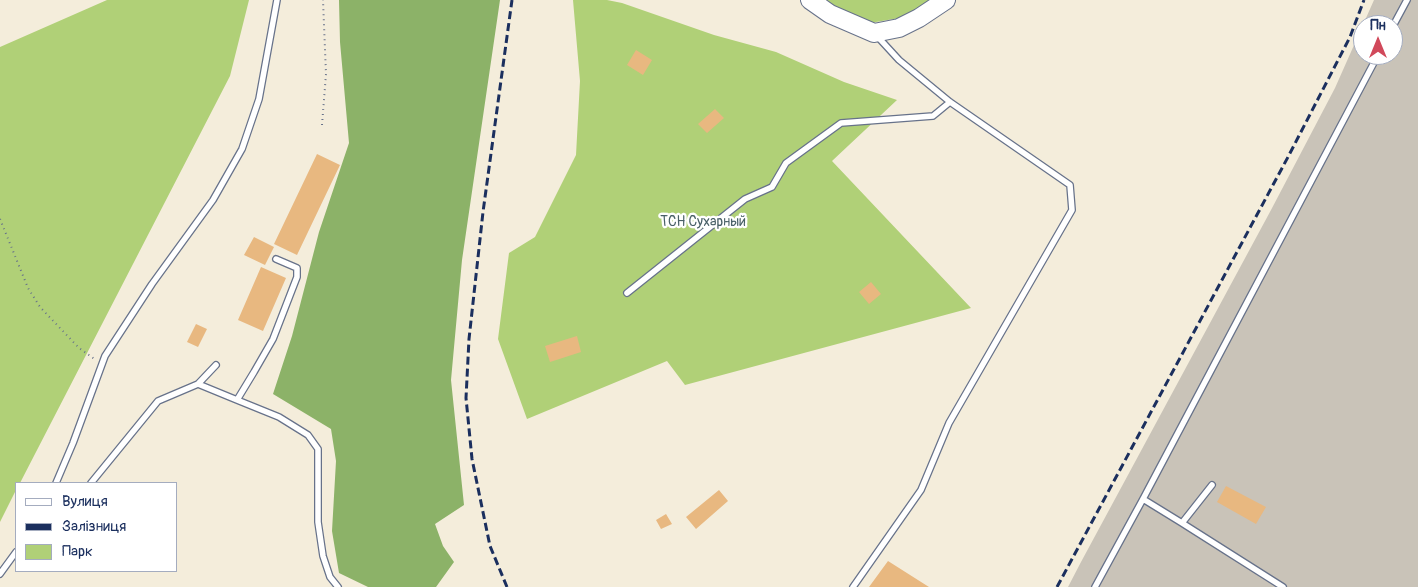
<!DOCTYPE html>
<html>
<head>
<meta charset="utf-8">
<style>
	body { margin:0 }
	#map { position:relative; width:1418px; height:587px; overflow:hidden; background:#f4eddb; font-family:Pangolin,sans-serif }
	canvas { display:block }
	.legend { position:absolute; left:15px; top:482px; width:162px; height:90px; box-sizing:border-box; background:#fff; border:1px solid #a4acbf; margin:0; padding:6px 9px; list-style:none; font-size:15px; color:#1b2f5e }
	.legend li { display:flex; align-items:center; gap:10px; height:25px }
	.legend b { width:25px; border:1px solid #a4acbf }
	.north { position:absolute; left:1353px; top:15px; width:50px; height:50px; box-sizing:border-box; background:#fff; border:1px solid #a4acbf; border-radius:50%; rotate:0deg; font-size:14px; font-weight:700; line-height:20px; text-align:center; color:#1b2f5e }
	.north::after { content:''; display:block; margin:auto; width:18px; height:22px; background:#d1495b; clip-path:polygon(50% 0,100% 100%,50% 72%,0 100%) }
</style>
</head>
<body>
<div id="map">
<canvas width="1418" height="587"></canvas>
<ul class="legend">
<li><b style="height:6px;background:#fff"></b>Вулиця</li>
<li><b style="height:6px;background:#1b2f5e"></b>Залізниця</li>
<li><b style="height:14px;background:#b0d077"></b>Парк</li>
</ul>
<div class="north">Пн</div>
</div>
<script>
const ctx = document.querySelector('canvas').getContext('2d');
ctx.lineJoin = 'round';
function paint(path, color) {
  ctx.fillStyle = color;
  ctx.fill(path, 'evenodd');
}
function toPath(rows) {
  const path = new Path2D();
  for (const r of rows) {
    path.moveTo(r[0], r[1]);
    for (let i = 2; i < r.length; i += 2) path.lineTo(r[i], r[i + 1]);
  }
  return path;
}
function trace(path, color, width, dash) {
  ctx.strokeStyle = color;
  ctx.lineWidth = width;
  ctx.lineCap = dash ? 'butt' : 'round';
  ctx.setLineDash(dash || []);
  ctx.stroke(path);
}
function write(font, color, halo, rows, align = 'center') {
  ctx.font = font + ' Pangolin,sans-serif';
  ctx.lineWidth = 4.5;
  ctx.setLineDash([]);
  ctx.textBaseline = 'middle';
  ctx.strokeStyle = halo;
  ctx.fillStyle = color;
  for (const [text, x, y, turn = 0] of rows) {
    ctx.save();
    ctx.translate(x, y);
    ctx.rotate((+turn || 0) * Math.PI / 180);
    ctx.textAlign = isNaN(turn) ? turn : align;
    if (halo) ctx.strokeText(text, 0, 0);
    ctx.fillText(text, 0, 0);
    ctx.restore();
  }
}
paint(toPath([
	[1374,0,1418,0,1418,587,1068,587,1081,562,1271,210,1335,88],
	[1363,25,1393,25,1393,55,1363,55]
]), '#c9c3b8');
paint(toPath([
	[107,0,249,0,230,76,20,483,16,483,16,490,0,522,0,47],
	[573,0,607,0,622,3,714,35,776,52,844,82,897,100,832,161,971,308,685,385,667,361,527,419,498,339,509,253,535,237,576,155,580,81],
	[824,0,934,0,911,16,870,23,836,9]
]), '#b0d077');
paint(toPath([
	[339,0,500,0,462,260,451,380,464,505,435,524,443,546,454,562,436,587,368,587,339,573,332,531,336,461,331,429,273,394,292,336,319,232,349,143,340,42]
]), '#8cb268');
paint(toPath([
	[636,50,652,60,643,75,627,65],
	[715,109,724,118,707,133,698,124],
	[317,154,340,165,297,255,274,244],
	[254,237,274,247,265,265,244,255],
	[261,267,286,278,263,331,238,320],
	[871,282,881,294,869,304,859,292],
	[196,324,207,329,198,347,187,342],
	[577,336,581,352,550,362,545,346],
	[1226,486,1266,507,1256,524,1217,502],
	[719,490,728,501,696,529,686,517],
	[666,514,672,524,661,529,656,520],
	[888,561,929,587,869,587]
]), '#e8b880');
const service = toPath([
	[1393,26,1407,0],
	[627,293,745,199,772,187,786,163,841,123,933,116,950,102],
	[198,384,237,400,254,372,273,339,297,277,297,268,276,259],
	[237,400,279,417,308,435,318,449,318,522,323,556,330,577,338,587],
	[56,483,73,443,105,356,152,284,213,200,242,149,259,99,277,0],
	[91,483,158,401,198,384,216,365],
	[1143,499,1182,523,1212,485],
	[1182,523,1283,587],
	[0,574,16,552],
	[853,587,921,490,949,423,1072,210,1070,185,950,102,899,60,877,36],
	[1095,587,1143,499,1378,55]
]);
const primary = toPath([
	[810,0,830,14,874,33,899,28,919,18,946,0]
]);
trace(service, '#67728a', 8);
trace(primary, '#67728a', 20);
trace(toPath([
	[322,125,326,74,323,0],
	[0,219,28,288,40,307,79,348,96,360]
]), '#67728a', 2, [1, 4]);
trace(service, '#fff', 5.5);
trace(primary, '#fff', 18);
trace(toPath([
	[507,587,490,546,472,459,466,398,469,339,483,212,512,0],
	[1057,587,1288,157,1350,37,1364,0]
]), '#1b2f5e', 3, [8, 4]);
write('14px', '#485f66', '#fff', [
	["ТСН Сухарный",703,222]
]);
</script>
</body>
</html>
